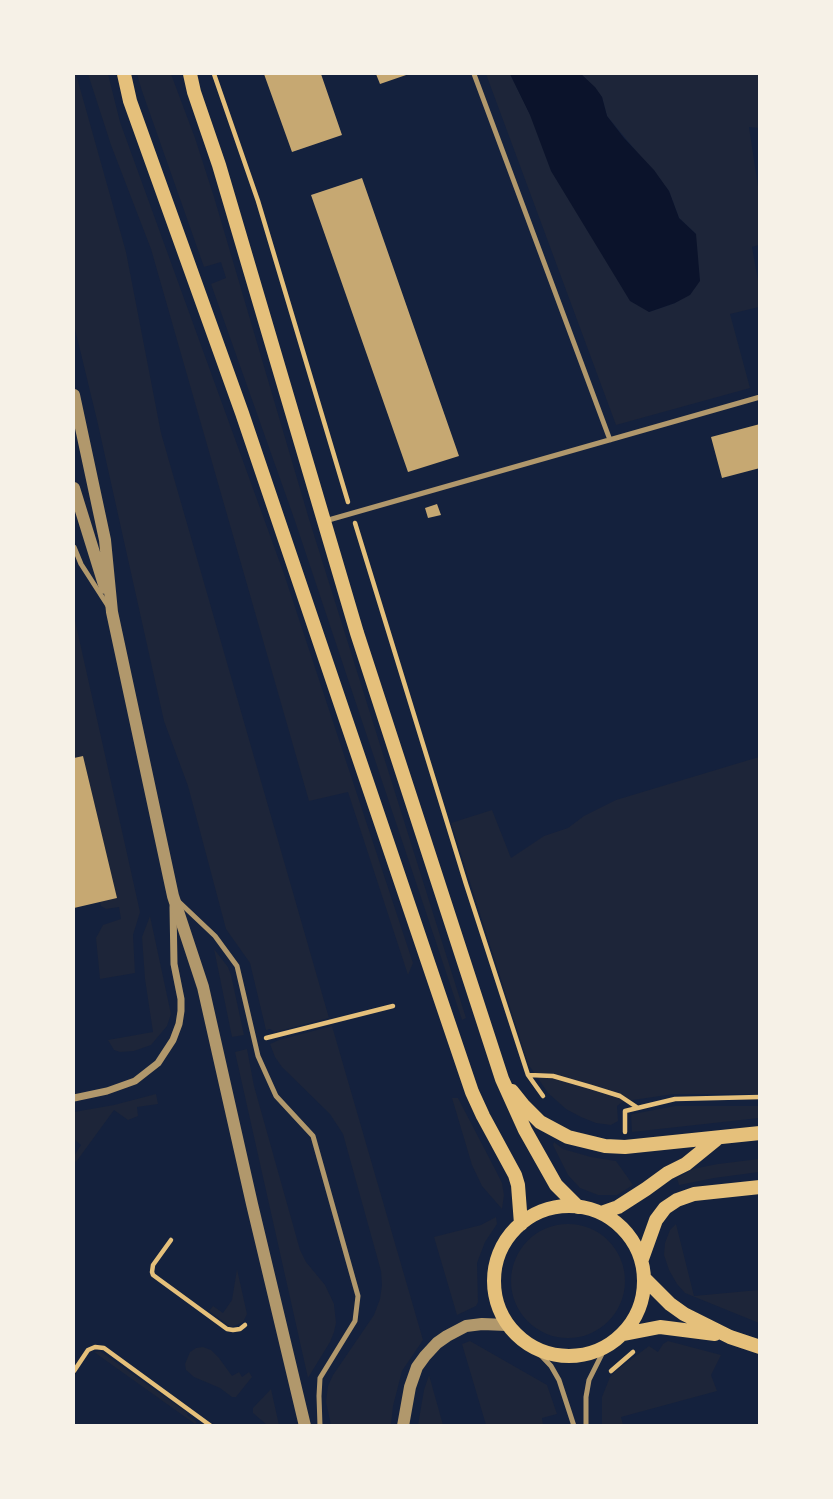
<!DOCTYPE html>
<html>
<head>
<meta charset="utf-8">
<style>
	body { margin:0 }
	#map { position:relative; width:833px; height:1499px; overflow:hidden; background:#14213d; font-family:Raleway,sans-serif }
	canvas { display:block }
	.frame { position:absolute; inset:0; border:75px solid #f6f1e7; pointer-events:none }
</style>
</head>
<body>
<div id="map">
<canvas width="833" height="1499"></canvas>
<div class="frame"></div>
</div>
<script>
const ctx = document.querySelector('canvas').getContext('2d');
ctx.lineJoin = 'round';
function paint(path, color) {
  ctx.fillStyle = color;
  ctx.fill(path, 'evenodd');
}
function toPath(rows) {
  const path = new Path2D();
  for (const r of rows) {
    if (r.length === 3) {
      path.moveTo(r[0] + r[2], r[1]);
      path.arc(r[0], r[1], r[2], 0, 2 * Math.PI);
      continue;
    }
    path.moveTo(r[0], r[1]);
    for (let i = 2; i < r.length; i += 2) path.lineTo(r[i], r[i + 1]);
  }
  return path;
}
function trace(path, color, width, dash) {
  ctx.strokeStyle = color;
  ctx.lineWidth = width;
  ctx.lineCap = dash ? 'butt' : 'round';
  ctx.setLineDash(dash || []);
  ctx.stroke(path);
}
paint(toPath([
	[74,74,76,74,126,252,161,433,329,1018,275,1032,270,1029,266,1030,250,963,226,929,188,786,164,721,97,420,74,325],
	[88,74,108,74,120,122,284,574,413,963,408,975,348,792,309,801,151,249,111,145],
	[137,74,171,74,195,138,214,197,309,519,466,1018,462,1020,295,521,211,284,226,278,221,262,204,267,142,91],
	[486,74,510,74,530,114,649,312,675,303,696,234,679,218,669,191,607,116,602,97,581,74,759,74,759,128,749,127,759,193,759,245,752,247,759,286,759,307,730,314,750,388,616,425],
	[74,616,140,912,133,935,135,973,100,979,96,938,103,925,121,919,119,907,106,909,101,906,100,902,116,898,83,756,74,758],
	[759,757,759,1094,674,1094,626,1101,621,1103,617,1106,618,1121,611,1125,596,1123,581,1117,566,1109,548,1093,528,1064,451,823,492,810,511,858,544,836,568,828,584,816,616,800],
	[150,916,171,1014,167,1026,151,1045,134,1051,120,1052,114,1050,108,1040,153,1032,145,979,142,937],
	[214,949,228,967,231,975,244,1035,232,1037],
	[332,1026,423,1340,402,1371,393,1406,391,1425,331,1425,326,1402,328,1386,333,1375,374,1315,380,1299,382,1285,381,1271,343,1134,330,1114,282,1067,275,1057,270,1044,279,1040],
	[247,1049,254,1086,300,1250,306,1262,325,1285,334,1304,336,1323,334,1332,330,1342,308,1378,235,1052],
	[156,1094,158,1104,137,1107,138,1116,128,1120,114,1110,76,1162,74,1160,74,1156,81,1145,74,1139,74,1112,114,1105],
	[452,1098,458,1098,496,1171,502,1183,504,1195,502,1209,482,1186,472,1165],
	[675,1106,759,1106,759,1118,632,1132,631,1115,633,1114],
	[554,1142,563,1149,591,1157,616,1161,633,1185,617,1195,598,1195,580,1188,568,1175,553,1145],
	[759,1159,759,1172,714,1178,679,1185,677,1178,693,1169,718,1164],
	[496,1217,497,1224,485,1242,477,1263,478,1302,476,1306,457,1315,434,1237,481,1225],
	[676,1224,694,1296,759,1290,759,1323,685,1293,677,1284,669,1270,664,1255,665,1243,670,1230],
	[568,1281,57],
	[237,1269,247,1314,243,1322,232,1327,228,1325,209,1311,213,1306,223,1313,232,1300],
	[470,1341,547,1385,557,1414,542,1418,543,1425,486,1425,462,1344],
	[668,1341,721,1355,711,1375,717,1391,621,1417,623,1425,602,1425,602,1397,610,1377,617,1370,649,1346,658,1352,663,1344],
	[203,1347,211,1350,219,1358,232,1376,239,1372,242,1377,249,1372,252,1377,236,1397,232,1397,220,1388,194,1377,186,1370,185,1364,190,1352,196,1348],
	[100,1351,188,1413,187,1415,197,1422,195,1424,94,1352],
	[429,1375,443,1425,418,1425,424,1390],
	[271,1389,279,1425,267,1425,253,1413,253,1408]
]), '#1d2539');
paint(toPath([
	[510,74,581,74,595,87,602,97,607,116,624,138,654,170,669,191,679,218,696,234,700,281,690,295,675,303,649,312,630,301,551,171,530,115]
]), '#0b132b');
paint(toPath([
	[264,74,321,74,342,135,292,152],
	[376,74,409,74,380,84],
	[362,178,459,456,408,472,311,195],
	[760,424,760,468,722,478,711,437],
	[437,504,441,515,428,518,425,508],
	[83,756,117,898,74,908,74,758]
]), '#c6a872');
trace(toPath([
	[214,74,258,201,348,502],
	[355,523,466,884,528,1075,543,1096],
	[266,1038,393,1006],
	[529,1075,553,1076,591,1087,620,1096,638,1108],
	[625,1132,625,1111,675,1099,760,1097],
	[171,1240,153,1265,152,1272,153,1275,227,1329,233,1330,240,1329,245,1325],
	[74,1371,88,1350,95,1347,104,1348,211,1426],
	[611,1371,633,1352]
]), '#e5c07b', 4.5);
trace(toPath([
	[474,74,610,440],
	[325,521,760,397],
	[74,547,81,564,108,606],
	[178,901,215,936,237,966,258,1056,276,1096,313,1136,358,1296,355,1321,320,1378,319,1396,320,1426],
	[534,1348,551,1366,559,1380,574,1426],
	[586,1426,586,1397,589,1380,605,1348]
]), '#b1986c', 5);
trace(toPath([
	[74,1098,107,1091,135,1081,158,1063,173,1040,179,1024,181,1011,181,999,174,964,173,907]
]), '#b1986c', 7);
trace(toPath([
	[74,395,105,540,112,612,173,896,203,987,252,1204,305,1426],
	[74,488,105,588],
	[403,1426,410,1387,417,1367,425,1356,437,1343,447,1336,466,1326,482,1324,507,1325]
]), '#b1986c', 12);
trace(toPath([
	[124,74,130,101,242,413,472,1092,483,1116,515,1175,518,1185,521,1224],
	[190,74,194,92,219,165,357,633,502,1079,525,1130,556,1185,578,1207],
	[512,1091,524,1106,540,1122,568,1137,605,1146,625,1147,760,1133],
	[569,1281,75],
	[601,1213,618,1207,646,1189,668,1173,686,1164,718,1138],
	[642,1259,656,1220,665,1208,677,1200,694,1194,760,1187],
	[645,1279,670,1304,684,1314,730,1337,760,1347],
	[624,1334,660,1327,715,1334]
]), '#e5c07b', 14);
</script>
</body>
</html>
